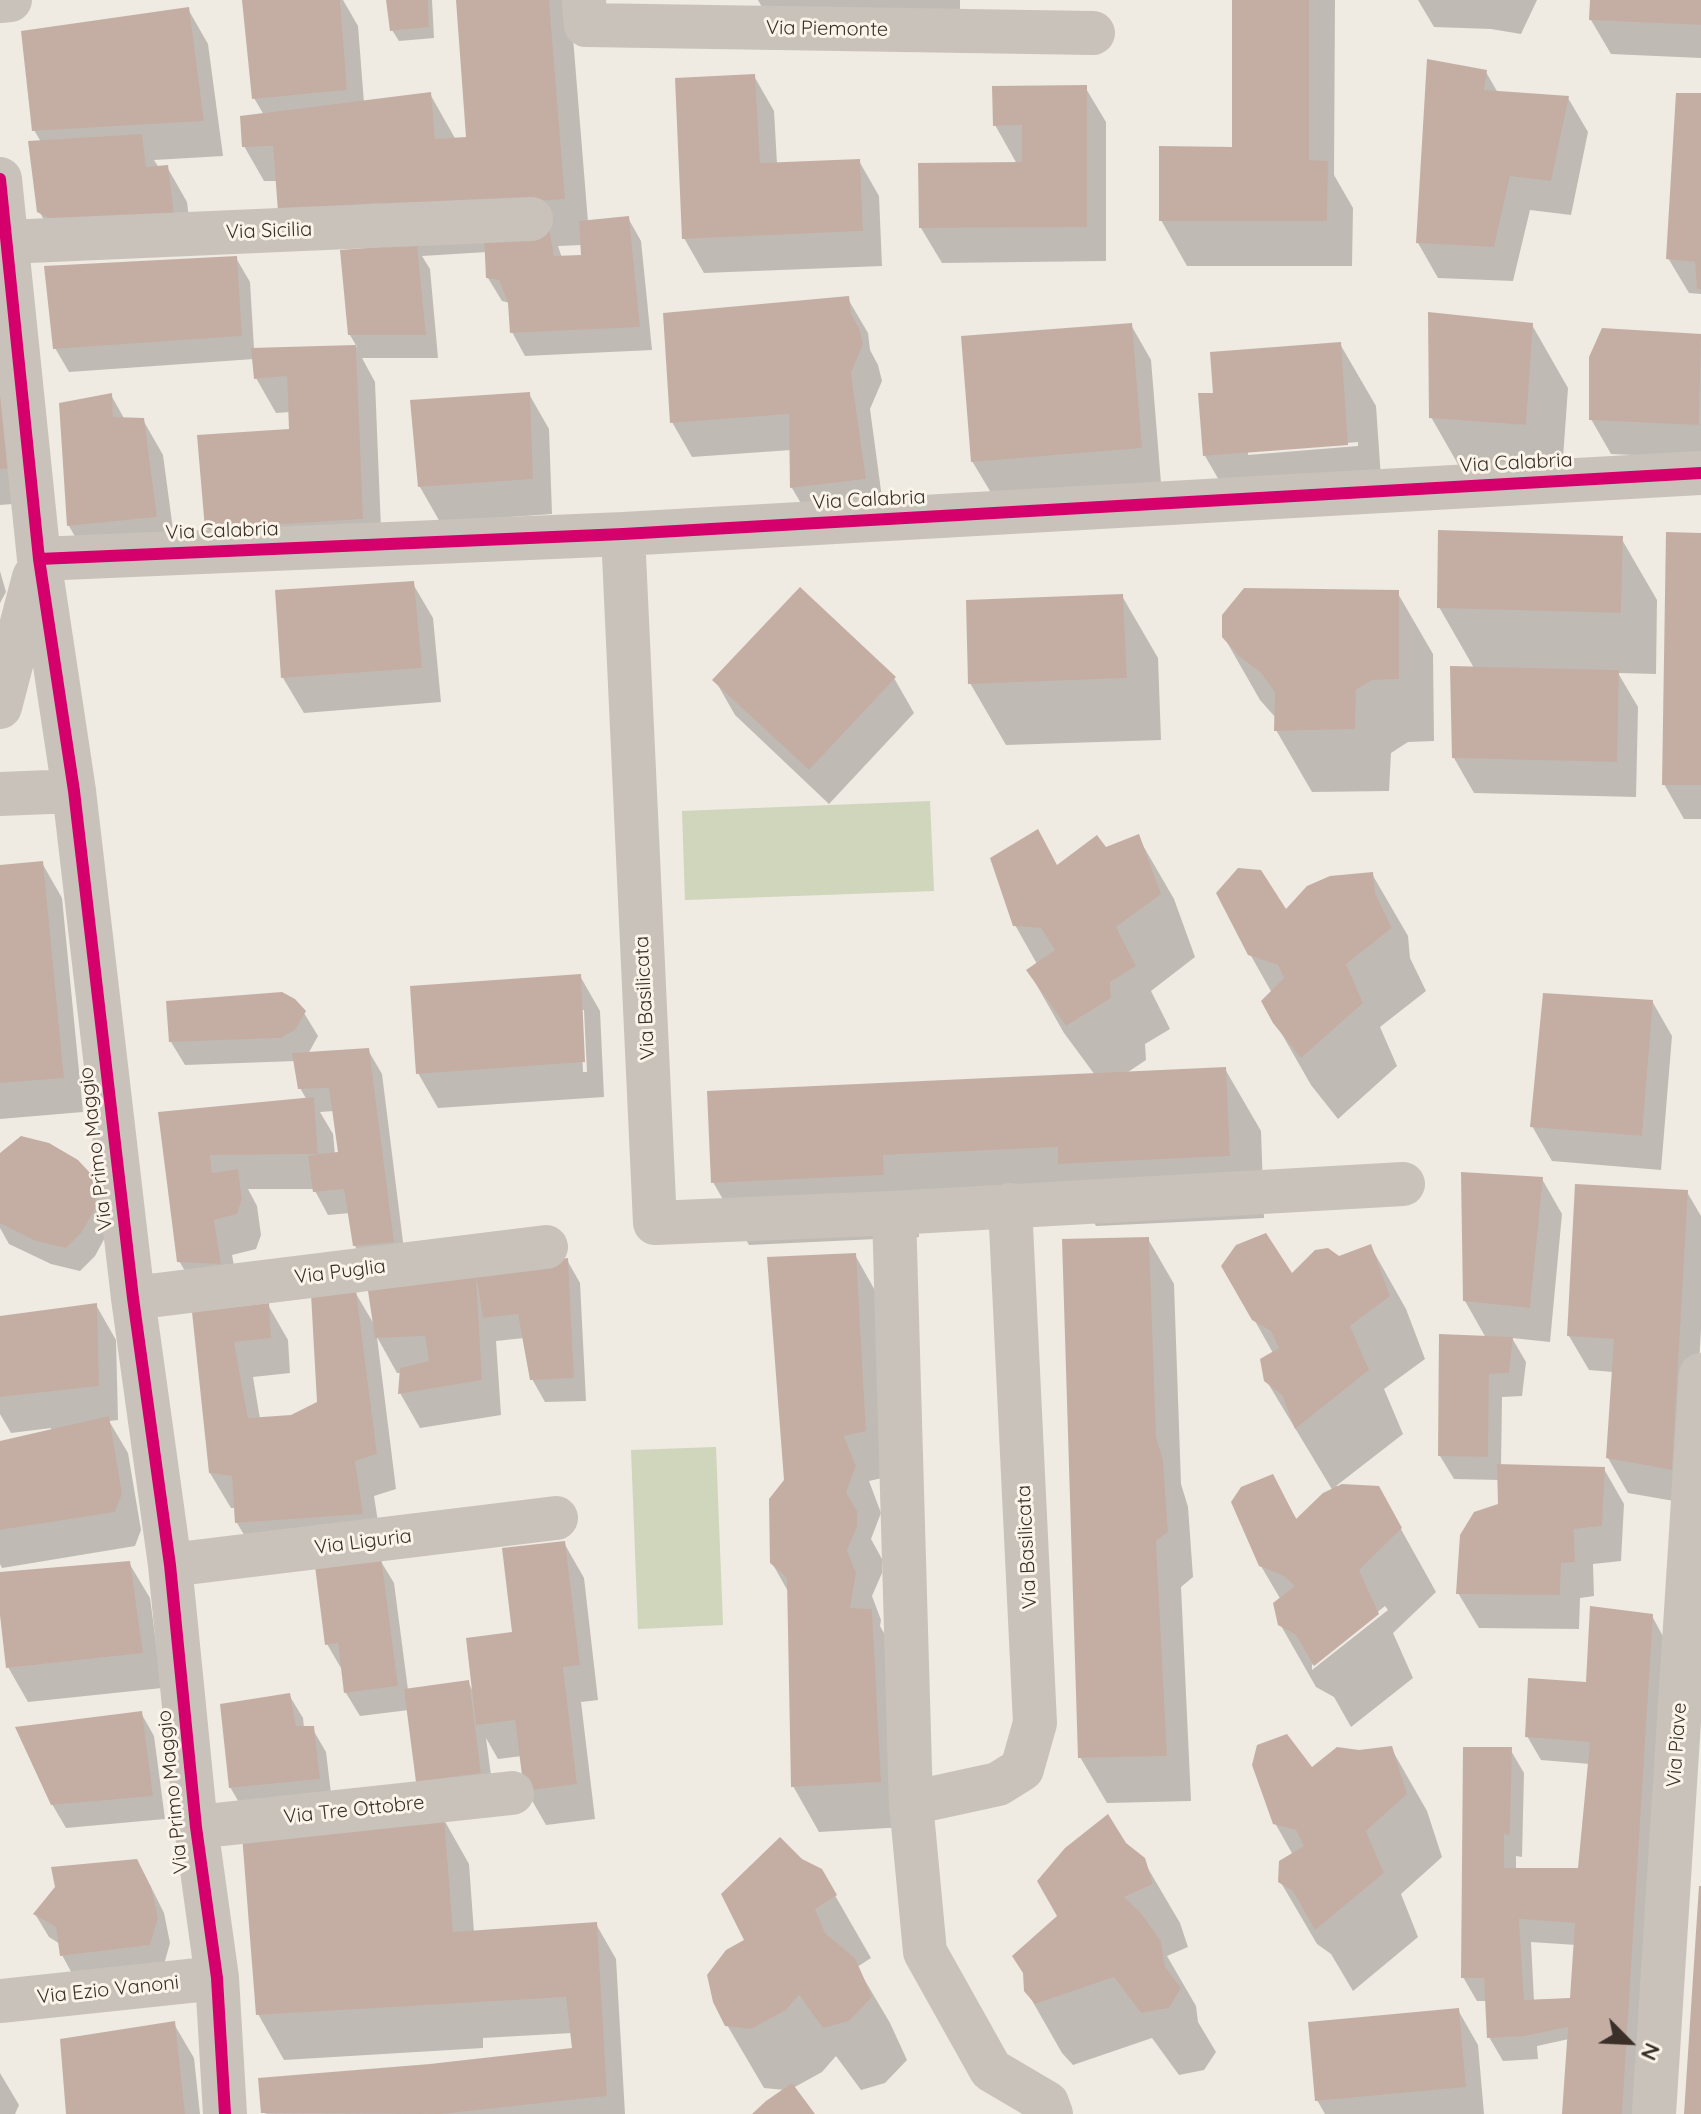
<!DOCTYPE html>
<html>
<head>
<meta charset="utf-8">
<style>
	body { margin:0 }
	#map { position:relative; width:1701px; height:2114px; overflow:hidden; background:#efeae2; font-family:Quicksand,sans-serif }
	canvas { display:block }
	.north { position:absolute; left:1589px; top:2002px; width:80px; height:80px; -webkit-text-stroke:6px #fbf4ea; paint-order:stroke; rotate:114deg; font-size:22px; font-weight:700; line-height:32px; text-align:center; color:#3a2f29 }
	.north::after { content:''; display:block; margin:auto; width:28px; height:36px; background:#3a2f29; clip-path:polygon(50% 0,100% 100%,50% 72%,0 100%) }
</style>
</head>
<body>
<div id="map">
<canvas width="1701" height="2114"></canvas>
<div class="north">N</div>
</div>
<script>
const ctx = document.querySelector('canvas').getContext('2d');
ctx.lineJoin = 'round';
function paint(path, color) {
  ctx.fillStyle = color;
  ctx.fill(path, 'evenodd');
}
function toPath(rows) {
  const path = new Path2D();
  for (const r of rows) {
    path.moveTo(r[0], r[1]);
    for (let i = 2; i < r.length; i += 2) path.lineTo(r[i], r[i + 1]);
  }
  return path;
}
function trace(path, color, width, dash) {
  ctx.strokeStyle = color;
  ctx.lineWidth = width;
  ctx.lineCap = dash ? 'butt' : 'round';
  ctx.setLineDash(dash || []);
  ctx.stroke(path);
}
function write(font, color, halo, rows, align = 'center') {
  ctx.font = font + ' Quicksand,sans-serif';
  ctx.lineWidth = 6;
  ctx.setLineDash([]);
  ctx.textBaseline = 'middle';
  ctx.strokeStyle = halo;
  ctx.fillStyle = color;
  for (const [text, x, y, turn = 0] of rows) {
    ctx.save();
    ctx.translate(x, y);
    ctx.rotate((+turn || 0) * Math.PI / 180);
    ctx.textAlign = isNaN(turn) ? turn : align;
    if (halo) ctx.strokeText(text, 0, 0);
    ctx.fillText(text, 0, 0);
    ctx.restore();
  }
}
paint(toPath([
	[930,801,934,891,685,900,682,811],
	[716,1447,723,1625,638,1629,631,1450]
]), '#cfd6bc');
paint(toPath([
	[249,0,343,0,358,26,364,103,430,94,456,140,468,139,458,0,564,0,571,13,588,222,628,218,641,241,652,350,525,356,512,332,510,303,502,301,488,278,487,252,422,256,430,269,438,358,362,358,375,382,382,554,227,563,207,528,291,431,290,412,276,413,256,378,254,359,69,372,55,348,236,258,250,282,254,349,357,347,350,335,403,247,278,181,264,181,244,146,264,115,254,98],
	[582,245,583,257,562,258,558,246],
	[388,0,432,0,434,38,399,41,392,30],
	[758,0,960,0,960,20,763,9],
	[1234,0,1335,0,1334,175,1353,208,1352,266,1187,266,1161,220,1234,149],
	[1418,0,1537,0,1521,34,1491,29,1434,27],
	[1592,0,1701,0,1701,58,1611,54,1591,20],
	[188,9,208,44,223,156,154,160,159,168,167,167,187,202,193,251,59,247,39,211,41,142,34,130],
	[1486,72,1498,93,1568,98,1588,132,1571,215,1530,210,1513,281,1438,278,1418,243],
	[754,76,774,111,777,164,859,161,879,196,882,266,704,273,684,238],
	[1085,87,1106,122,1106,261,942,263,921,228,1017,164,995,125],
	[1701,95,1701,294,1689,293,1668,258],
	[848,299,868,333,870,350,878,365,882,381,870,409,884,513,812,522,792,488,791,450,692,457,672,422],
	[1131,325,1151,360,1161,483,993,496,972,461],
	[1532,325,1568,388,1561,486,1467,480,1431,417],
	[1603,330,1701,336,1701,458,1611,454,1591,419],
	[1340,344,1376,406,1383,507,1241,518,1205,456,1215,394],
	[1358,442,1358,446,1248,455,1248,451],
	[0,352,37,502,0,505],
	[529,394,549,429,552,514,440,522,420,487],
	[111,395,125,420,143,420,163,455,176,552,89,561,69,526],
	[1701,535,1701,819,1684,819,1664,784],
	[1621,538,1657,600,1656,674,1618,673,1638,707,1636,797,1474,793,1454,758,1474,668,1439,607],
	[0,571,6,592,0,603],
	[413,584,433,618,441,702,304,713,283,678],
	[1397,592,1433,654,1434,741,1408,742,1391,753,1389,791,1312,792,1276,730,1276,718,1260,700,1224,637],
	[1122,596,1158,658,1161,740,1006,745,970,683],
	[894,678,914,713,829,804,735,715,715,680],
	[1138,837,1174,899,1195,957,1151,991,1170,1029,1145,1044,1146,1060,1125,1074,1225,1069,1261,1131,1264,1218,1096,1226,1086,1209,918,1217,919,1237,749,1245,713,1182,1095,1075,1064,1033,1028,970,1037,964,1015,925,1058,867],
	[42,863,62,898,83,1112,0,1119,0,867],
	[1372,874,1408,936,1410,958,1426,991,1380,1027,1397,1066,1338,1119,1311,1085,1263,1001,1272,993,1250,954,1286,912],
	[580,976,600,1011,604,1097,438,1108,418,1073],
	[580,1010,584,1010,587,1072,583,1072],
	[1652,1001,1672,1036,1661,1170,1552,1161,1532,1126],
	[304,1013,318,1036,308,1054,368,1050,382,1074,406,1266,368,1269,355,1246,350,1213,328,1215,314,1189,248,1189,257,1206,261,1235,256,1249,232,1255,240,1298,200,1296,179,1261,160,1114,307,1100,300,1088,296,1061,185,1065,171,1042],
	[334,1111,340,1154,335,1155,333,1134,320,1112],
	[0,1156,90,1176,104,1200,108,1232,95,1256,80,1271,51,1264,9,1244,0,1228],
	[1542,1179,1562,1214,1550,1342,1512,1338,1526,1362,1522,1396,1502,1397,1501,1466,1604,1469,1624,1504,1621,1561,1593,1564,1594,1596,1580,1598,1579,1629,1479,1628,1458,1593,1500,1505,1500,1480,1454,1479,1440,1456,1486,1338,1465,1301],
	[1687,1192,1701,1216,1701,1329,1691,1504,1628,1493,1608,1458,1613,1372,1589,1370,1569,1336],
	[1148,1239,1174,1284,1181,1484,1188,1507,1193,1577,1181,1587,1191,1801,1107,1803,1080,1757],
	[1371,1247,1406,1309,1425,1359,1384,1389,1403,1434,1336,1486,1378,1488,1436,1592,1393,1633,1413,1678,1351,1727,1334,1697,1316,1687,1280,1624,1281,1600,1261,1566,1272,1477,1297,1520,1333,1491,1266,1380,1273,1353,1224,1266,1292,1276],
	[1385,1606,1388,1610,1312,1670,1312,1665],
	[855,1255,881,1301,891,1476,869,1481,881,1513,871,1539,882,1559,882,1573,872,1596,881,1620,880,1626,897,1656,905,1827,819,1832,793,1786,789,1593,772,1563,786,1481],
	[567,1260,580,1283,586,1401,545,1402,532,1379,524,1338,496,1341,501,1415,420,1428,400,1393,401,1373,397,1373,377,1337,396,1489,374,1496,382,1548,258,1558,237,1523,236,1508,231,1508,210,1473,194,1314,268,1305,288,1340,290,1373,253,1377,260,1419,292,1417,319,1403,355,1292,375,1326,369,1286],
	[96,1305,116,1340,118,1420,109,1421,128,1453,141,1530,135,1546,2,1568,0,1564,0,1443,51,1431,51,1428,11,1433,0,1414,0,1318],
	[564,1543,584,1578,598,1700,581,1702,595,1819,546,1825,526,1790,522,1756,498,1759,486,1738,494,1797,432,1805,409,1710,360,1716,346,1693,343,1667,341,1668,327,1644,380,1560,394,1583,408,1690,468,1682,474,1693,514,1634],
	[129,1563,150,1598,162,1688,28,1702,8,1667,0,1574],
	[1652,1616,1665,1640,1635,2114,1564,2114,1569,2039,1537,2046,1538,2059,1503,2061,1489,2037,1488,2001,1477,2001,1463,1977,1510,1749,1524,1773,1522,1857,1516,1856,1516,1870,1580,1870,1590,1764,1541,1760,1527,1736,1588,1684],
	[1531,1942,1576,1945,1572,2000,1534,2001],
	[289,1695,303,1718,304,1728,312,1728,326,1752,332,1802,244,1811,230,1787],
	[141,1713,154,1736,165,1819,66,1828,52,1804],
	[1391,1748,1427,1811,1442,1857,1401,1894,1418,1937,1353,1991,1331,1954,1317,1944,1280,1881,1293,1855,1275,1823,1359,1752],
	[443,1818,469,1864,474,1933,596,1924,616,1959,625,2114,264,2114,430,2066,574,2050,572,2033,483,2038,483,2048,284,2060,258,2014],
	[800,1860,821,1871,871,1958,857,1967,890,2023,907,2060,885,2083,861,2090,836,2056,822,2072,793,2088,813,2114,755,2114,785,2090,764,2088,727,2025,747,1941],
	[1143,1860,1180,1923,1188,1947,1167,1956,1196,2006,1198,2022,1216,2052,1204,2070,1179,2075,1152,2038,1073,2065,1062,2053,1026,1990,1060,1916],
	[150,1885,164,1913,170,1943,163,1968,75,1979,62,1955,60,1944,49,1937,35,1914],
	[1458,2010,1478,2045,1484,2114,1325,2114,1317,2100],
	[174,2024,194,2058,200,2114,68,2114],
	[0,2073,19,2105,15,2114,0,2114]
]), '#0003');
paint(toPath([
	[242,0,340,0,347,90,252,99],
	[386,0,428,0,429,27,390,31],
	[456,0,549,0,565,199,380,213,379,203,278,211,273,146,242,147,240,116,431,92,435,139,466,137],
	[1232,0,1309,0,1309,160,1328,161,1327,221,1159,221,1159,146,1232,147],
	[1590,0,1701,0,1701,25,1589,20],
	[189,7,204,121,32,131,21,31],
	[1427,59,1487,70,1484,90,1569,96,1551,181,1510,176,1494,247,1416,243],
	[755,74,760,163,860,159,863,231,682,239,675,78],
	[1087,85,1087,227,919,228,918,163,1022,162,1022,125,993,126,992,86],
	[1676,93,1701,93,1701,289,1697,289,1695,262,1666,259],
	[142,134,146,167,168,165,174,216,63,225,37,212,28,141],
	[629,216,640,327,510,333,508,303,499,280,486,278,484,234,549,227,554,256,581,255,579,221],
	[417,244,426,335,348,335,340,250],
	[237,256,242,336,53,349,44,266],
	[849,296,851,314,859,328,863,344,851,373,866,479,790,488,789,414,670,423,663,313],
	[1428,312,1533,323,1526,425,1429,418],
	[1132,323,1142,448,971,462,961,336],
	[1602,328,1701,334,1699,425,1589,420,1589,357],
	[1341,342,1348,445,1203,456,1198,393,1213,393,1210,352],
	[356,345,363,519,205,529,197,435,289,429,287,376,254,379,251,348],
	[0,350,18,468,0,469],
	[530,392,533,479,418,487,410,400],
	[112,393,113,417,144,418,157,517,67,526,59,403],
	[1438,530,1623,536,1621,613,1437,608],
	[1666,532,1701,533,1701,785,1662,785],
	[414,581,422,668,281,678,275,590],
	[800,587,896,677,809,770,712,680],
	[1244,588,1399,590,1399,679,1372,680,1356,690,1355,729,1274,731,1275,692,1261,673,1239,656,1222,637,1222,615],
	[1123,594,1127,678,968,684,966,600],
	[1450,666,1619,670,1617,762,1452,758],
	[1038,829,1057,865,1097,835,1106,847,1139,834,1161,894,1116,927,1136,966,1110,982,1111,998,1066,1026,1026,970,1055,950,1041,928,1013,926,990,858],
	[43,861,64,1078,0,1083,0,865],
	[1238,868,1261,870,1286,909,1307,886,1330,876,1373,872,1375,893,1392,928,1346,964,1363,1003,1301,1058,1273,1023,1261,1001,1284,978,1278,965,1248,955,1216,893],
	[581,974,585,1062,416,1074,410,986],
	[282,992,295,999,306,1011,295,1030,280,1038,169,1042,166,1001],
	[1543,993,1653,1000,1642,1136,1530,1127],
	[369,1048,394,1242,353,1246,344,1189,313,1192,308,1156,318,1154,210,1155,212,1173,238,1169,242,1199,237,1214,214,1220,221,1264,177,1262,158,1112,314,1097,318,1154,338,1152,329,1088,298,1089,292,1053],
	[1226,1067,1230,1156,1058,1164,1058,1147,883,1155,884,1175,711,1183,707,1091],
	[21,1136,49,1143,78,1160,92,1175,96,1207,82,1232,66,1248,36,1241,0,1223,0,1153],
	[1461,1172,1543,1177,1530,1308,1463,1301],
	[1575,1184,1688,1190,1672,1470,1606,1458,1614,1339,1567,1336],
	[1266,1233,1292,1273,1315,1250,1328,1248,1339,1256,1371,1244,1390,1296,1350,1326,1369,1370,1295,1429,1282,1395,1264,1381,1260,1359,1279,1348,1271,1331,1252,1320,1221,1266,1236,1245],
	[1149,1237,1156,1437,1163,1460,1168,1532,1156,1541,1167,1756,1078,1758,1062,1239],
	[856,1253,866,1431,844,1436,856,1466,846,1492,857,1511,857,1527,847,1550,856,1573,850,1608,872,1609,881,1782,791,1787,787,1578,770,1563,769,1499,784,1480,767,1257],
	[568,1258,574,1378,530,1380,518,1314,483,1318,476,1275,482,1380,398,1394,400,1368,429,1361,425,1336,375,1338,367,1284],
	[356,1290,377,1454,355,1461,363,1514,235,1523,232,1476,209,1473,192,1312,269,1303,271,1338,234,1342,248,1418,291,1415,317,1402,311,1294],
	[97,1303,99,1386,0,1397,0,1316],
	[1439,1334,1513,1337,1509,1373,1489,1374,1488,1457,1438,1456],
	[109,1416,122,1494,115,1512,0,1530,0,1441],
	[1497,1464,1605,1467,1602,1526,1574,1529,1575,1562,1561,1563,1560,1595,1456,1594,1460,1535,1474,1512,1498,1504],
	[1273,1474,1296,1519,1323,1493,1342,1484,1379,1486,1402,1528,1359,1570,1379,1614,1314,1666,1296,1635,1278,1625,1273,1603,1295,1586,1284,1576,1259,1566,1231,1502,1241,1487],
	[565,1541,580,1665,563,1667,577,1784,524,1791,515,1720,476,1725,466,1638,512,1632,502,1548],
	[381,1557,398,1686,344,1693,338,1643,325,1645,315,1566],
	[130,1561,143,1653,6,1668,0,1615,0,1572],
	[1590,1606,1653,1614,1622,2114,1562,2114,1568,2027,1525,2036,1487,2038,1484,1978,1461,1978,1463,1747,1512,1747,1510,1835,1504,1834,1504,1868,1578,1868,1590,1742,1525,1737,1528,1678,1586,1682],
	[1519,1919,1575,1923,1570,1998,1524,2000],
	[469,1680,481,1773,416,1782,404,1689],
	[290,1693,296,1726,314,1726,320,1779,229,1788,220,1704],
	[142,1711,153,1796,51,1805,15,1727],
	[1287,1734,1312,1767,1337,1747,1359,1750,1392,1746,1407,1794,1366,1831,1384,1873,1315,1930,1293,1891,1278,1882,1279,1861,1304,1846,1296,1830,1273,1824,1252,1765,1257,1745],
	[1108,1814,1126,1843,1145,1858,1153,1884,1124,1897,1141,1913,1161,1941,1165,1967,1181,1988,1169,2008,1141,2013,1114,1977,1035,2004,1024,1991,1023,1973,1012,1956,1057,1916,1037,1881,1065,1848],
	[444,1816,453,1932,597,1922,607,2096,441,2114,261,2113,258,2078,430,2064,572,2048,566,1997,256,2015,242,1835],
	[780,1837,802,1859,822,1869,837,1895,815,1909,825,1933,855,1958,872,1997,849,2021,823,2028,799,1995,786,2010,751,2029,725,2026,713,2002,707,1975,726,1950,744,1940,721,1894],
	[137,1859,151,1887,158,1918,150,1945,60,1956,56,1927,33,1914,55,1887,51,1867],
	[1699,1886,1701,1886,1701,2114,1684,2114],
	[1459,2008,1466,2087,1315,2101,1308,2022],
	[175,2021,185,2114,66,2114,60,2039],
	[792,2083,815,2114,752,2114,766,2101]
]), '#c4aea3');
trace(toPath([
	[584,0,586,25,1093,33],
	[0,1,10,0],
	[0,179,39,559,74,791,133,1298,170,1565,196,1827,217,1978,225,2114],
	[6,242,531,219],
	[623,534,655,1223,894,1213,1403,1184],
	[39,559,623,534,1701,473],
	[0,707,34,577],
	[0,794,74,791],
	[894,1213,911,1803,925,1952,991,2070,1047,2103,1051,2114],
	[133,1298,546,1247],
	[170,1565,556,1518],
	[911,1803,998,1784,1022,1769,1035,1723,1010,1205],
	[196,1827,512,1793],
	[0,2001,217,1978],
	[1654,2114,1701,1375]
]), '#c9c2bb', 44);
trace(toPath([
	[0,179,39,559,74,791,133,1298,170,1565,196,1827,217,1978,225,2114],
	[39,559,623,534,1701,473]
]), '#d6006c', 12);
write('20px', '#3a2f29', '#fbf4ea', [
	["Via Piemonte",827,29,1],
	["Via Sicilia",269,231,-2],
	["Via Calabria",1516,463,-3],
	["Via Calabria",869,500,-3],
	["Via Calabria",222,531,-2],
	["Via Basilicata",645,998,-93],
	["Via Primo Maggio",96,1149,-97],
	["Via Puglia",340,1272,-7],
	["Via Liguria",363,1542,-7],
	["Via Basilicata",1027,1547,-93],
	["Via Piave",1677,1745,-86],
	["Via Primo Maggio",173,1792,-96],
	["Via Tre Ottobre",354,1810,-6],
	["Via Ezio Vanoni",108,1990,-6]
]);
</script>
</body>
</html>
